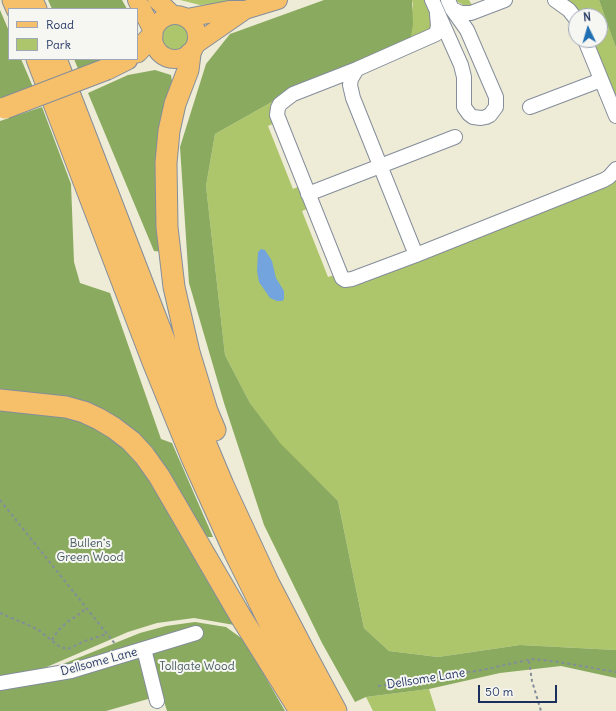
<!DOCTYPE html>
<html>
<head>
<meta charset="utf-8">
<style>
	body { margin:0 }
	#map { position:relative; width:616px; height:711px; overflow:hidden; background:#eeebd7; font-family:Delius,sans-serif }
	canvas { display:block }
	.legend { position:absolute; left:8px; top:8px; width:130px; height:52px; box-sizing:border-box; background:#f6f6f2; border:1px solid #9ea6b7; margin:0; padding:5px 7px; list-style:none; font-size:12px; color:#1b2f5e }
	.legend li { display:flex; align-items:center; gap:8px; height:20px }
	.legend b { width:20px; border:1px solid #9ea6b7 }
	.north { position:absolute; left:568px; top:8px; width:40px; height:40px; box-sizing:border-box; background:#f6f6f2; border:1px solid #9ea6b7; border-radius:50%; rotate:355deg; font-size:11px; font-weight:700; line-height:16px; text-align:center; color:#1b2f5e }
	.north::after { content:''; display:block; margin:auto; width:14px; height:18px; background:#1f6fb2; clip-path:polygon(50% 0,100% 100%,50% 72%,0 100%) }
	.scale { position:absolute; left:478px; top:685px; width:79px; height:18px; box-sizing:border-box; border:2px solid #1b2f5e; border-top:0; padding-left:5px; font-size:12px; line-height:14px; white-space:nowrap; color:#1b2f5e; -webkit-text-stroke:3px #f6f6f2; paint-order:stroke }
</style>
</head>
<body>
<div id="map">
<canvas width="616" height="711"></canvas>
<ul class="legend">
<li><b style="height:5px;background:#f6c06b"></b>Road</li>
<li><b style="height:11px;background:#aec66b"></b>Park</li>
</ul>
<div class="north">N</div>
<div class="scale">50 m</div>
</div>
<script>
const ctx = document.querySelector('canvas').getContext('2d');
ctx.lineJoin = 'round';
function paint(path, color) {
  ctx.fillStyle = color;
  ctx.fill(path, 'evenodd');
}
function toPath(rows) {
  const path = new Path2D();
  for (const r of rows) {
    if (r.length === 3) {
      path.moveTo(r[0] + r[2], r[1]);
      path.arc(r[0], r[1], r[2], 0, 2 * Math.PI);
      continue;
    }
    path.moveTo(r[0], r[1]);
    for (let i = 2; i < r.length; i += 2) path.lineTo(r[i], r[i + 1]);
  }
  return path;
}
function trace(path, color, width, dash) {
  ctx.strokeStyle = color;
  ctx.lineWidth = width;
  ctx.lineCap = dash ? 'butt' : 'round';
  ctx.setLineDash(dash || []);
  ctx.stroke(path);
}
function write(font, color, halo, rows, align = 'center') {
  ctx.font = font + ' Delius,sans-serif';
  ctx.lineWidth = 4;
  ctx.setLineDash([]);
  ctx.textBaseline = 'middle';
  ctx.strokeStyle = halo;
  ctx.fillStyle = color;
  for (const [text, x, y, turn = 0] of rows) {
    ctx.save();
    ctx.translate(x, y);
    ctx.rotate((+turn || 0) * Math.PI / 180);
    ctx.textAlign = isNaN(turn) ? turn : align;
    if (halo) ctx.strokeText(text, 0, 0);
    ctx.fillText(text, 0, 0);
    ctx.restore();
  }
}
paint(toPath([
	[180,0,233,0,214,4,200,5],
	[412,0,426,0,431,13,431,28,429,31,408,41,413,5],
	[455,0,469,0,472,5,463,5],
	[567,0,599,0,616,48,616,103,591,40,600,40,600,16,581,16],
	[175,37,15],
	[279,98,275,123,268,126,293,189,300,186,309,208,302,211,328,277,335,275,343,287,349,287,606,185,616,178,616,650,520,645,438,657,389,651,364,628,338,501,280,444,250,403,225,355,206,186,215,134],
	[429,689,436,711,373,711,366,697]
]), '#aec66b');
paint(toPath([
	[48,0,122,0,127,9,52,9],
	[324,0,412,0,413,24,411,36,408,41,279,98,215,134,206,186,225,355,250,403,280,443,338,501,364,628,389,651,438,657,520,645,616,650,616,678,561,666,500,673,429,689,366,697,355,702,322,643,264,525,224,403,189,283,180,147,206,64,230,34],
	[599,0,616,0,616,48,612,37],
	[0,10,9,31,9,59,21,59,33,87,0,99],
	[74,59,107,59,79,71],
	[155,70,171,75,174,93,165,252,154,251,88,93,128,75],
	[42,107,71,184,74,262,80,283,110,293,161,439,172,443,213,537,208,537,196,528,161,466,128,425,87,406,0,393,0,121],
	[0,411,59,411,102,427,134,453,240,626,194,618,157,623,128,632,42,669,0,677],
	[195,622,226,627,244,640,285,711,167,711,162,695,106,711,0,711,0,686,23,680,140,633,166,626]
]), '#8aab5f');
paint(toPath([
	[261,249,265,250,272,261,276,278,284,291,284,299,282,301,277,301,270,298,259,282,257,271,258,252]
]), '#73a4de');
const minor = toPath([
	[432,0,461,65,464,77,464,107,469,114,473,117,481,118,486,117,490,115,496,107,496,97,467,30,452,9,448,0],
	[555,0,569,10,576,19],
	[452,9,461,13,471,13,505,0],
	[437,14,438,26,436,34,357,69,351,79,350,85,353,98,416,255,604,180,609,177,616,169],
	[585,40,616,116],
	[357,69,293,94,280,104,278,108,277,115,342,278,345,280,352,279,416,255],
	[530,107,601,80],
	[308,194,455,137],
	[144,649,157,701],
	[0,683,71,671,196,633]
]);
const major = toPath([
	[137,0,153,31],
	[157,0,173,15],
	[175,37,22],
	[187,18,229,10,245,10,278,0],
	[196,44,245,10]
]);
const highway = toPath([
	[13,0,17,9],
	[32,0,36,9],
	[137,52,152,36],
	[190,54,188,70,175,104,169,131,166,163,167,227,174,287,189,352,207,411,215,430],
	[37,59,153,362,192,458,234,551,281,646,316,711],
	[56,59,189,404,223,485,268,582,306,655,336,711],
	[107,69,127,59],
	[0,400,66,407,84,412,99,419,114,428,131,441,144,455,159,476,241,617,300,711]
]);
trace(minor, '#848d9a', 16);
trace(major, '#848d9a', 20);
trace(highway, '#848d9a', 23);
trace(toPath([
	[0,500,116,645],
	[0,613,37,629,60,647,68,649,85,641,107,634],
	[52,640,57,632,67,622,81,613,86,608],
	[529,661,532,681,541,711],
	[378,686,482,670,532,659,553,661,616,672]
]), '#848d9a', 2, [3, 3]);
trace(minor, '#fff', 14);
trace(major, '#f6c06b', 18);
trace(highway, '#f6c06b', 21);
const highwayBridge = toPath([
	[5,108,107,69]
]);
trace(highwayBridge, '#848d9a', 23, []);
trace(highwayBridge, '#f6c06b', 21);
write('12px', '#475c62', '#f6f6f2', [
	["Bullen's",90,544],
	["Green Wood",90,558],
	["Tollgate Wood",197,667]
]);
write('12px', '#1b2f5e', '#f6f6f2', [
	["Dellsome Lane",99,662,-15],
	["Dellsome Lane",426,679,-9]
]);
</script>
</body>
</html>
